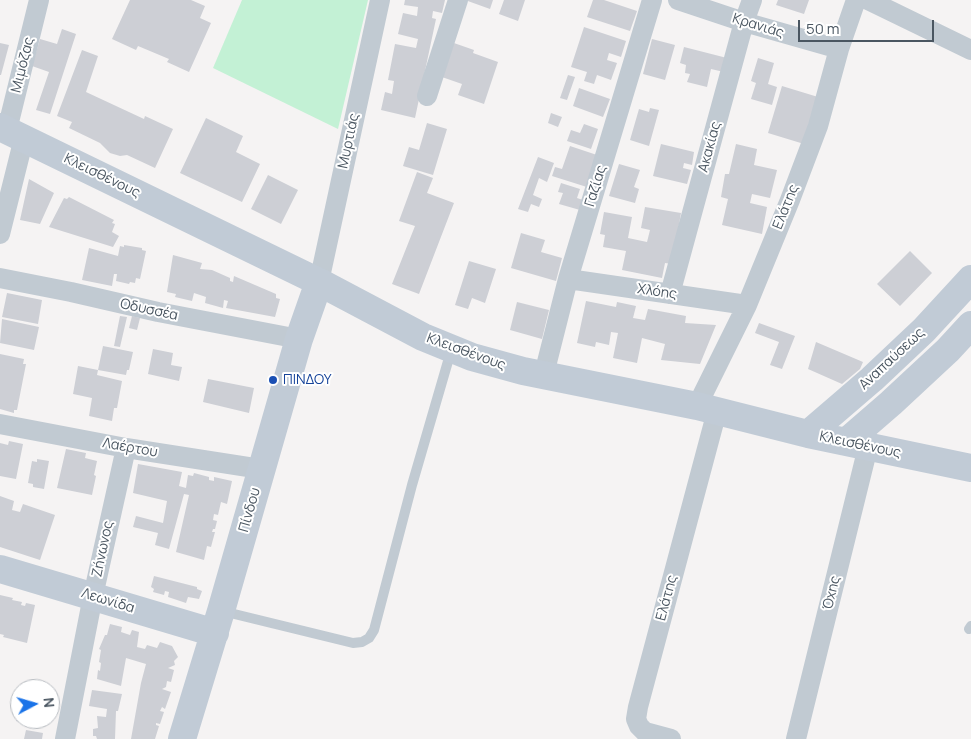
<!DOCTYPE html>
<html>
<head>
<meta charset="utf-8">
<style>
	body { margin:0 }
	#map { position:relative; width:971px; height:739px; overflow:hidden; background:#f5f3f3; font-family:Manrope,sans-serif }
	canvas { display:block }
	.north { position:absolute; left:10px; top:679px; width:50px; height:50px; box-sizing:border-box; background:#fff; border:1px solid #b7bbc0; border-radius:50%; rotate:84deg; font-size:14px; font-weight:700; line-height:20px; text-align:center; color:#4a5661 }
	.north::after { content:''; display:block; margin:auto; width:18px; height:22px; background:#1a73e8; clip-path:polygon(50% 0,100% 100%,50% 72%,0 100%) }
	.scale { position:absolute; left:798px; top:20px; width:136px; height:22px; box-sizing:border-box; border:2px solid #4a5661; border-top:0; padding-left:6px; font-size:15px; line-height:18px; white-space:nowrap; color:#4a5661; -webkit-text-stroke:4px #fff; paint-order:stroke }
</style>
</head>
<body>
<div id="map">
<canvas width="971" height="739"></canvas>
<div class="north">N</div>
<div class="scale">50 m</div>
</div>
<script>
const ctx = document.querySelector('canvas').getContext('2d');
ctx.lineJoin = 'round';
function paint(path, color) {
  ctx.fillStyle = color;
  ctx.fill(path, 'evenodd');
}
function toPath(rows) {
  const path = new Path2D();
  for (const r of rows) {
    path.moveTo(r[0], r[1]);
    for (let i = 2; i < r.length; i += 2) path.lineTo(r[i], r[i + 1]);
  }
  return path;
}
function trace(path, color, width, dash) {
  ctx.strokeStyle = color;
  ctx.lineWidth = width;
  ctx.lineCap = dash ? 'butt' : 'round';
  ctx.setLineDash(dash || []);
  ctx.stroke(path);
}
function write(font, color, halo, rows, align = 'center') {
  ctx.font = font + ' Manrope,sans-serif';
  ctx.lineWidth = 4;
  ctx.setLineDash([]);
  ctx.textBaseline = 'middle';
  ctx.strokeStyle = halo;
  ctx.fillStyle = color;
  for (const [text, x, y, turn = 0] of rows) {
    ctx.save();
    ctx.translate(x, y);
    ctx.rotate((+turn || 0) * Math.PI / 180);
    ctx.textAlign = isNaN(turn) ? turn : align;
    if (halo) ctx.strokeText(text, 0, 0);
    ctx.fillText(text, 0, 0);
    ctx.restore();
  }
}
paint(toPath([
	[242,0,368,0,338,129,213,68]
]), '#c3f1d5');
paint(toPath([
	[130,0,191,0,205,6,200,18,211,23,189,72,167,62,169,59,138,46,136,50,112,39],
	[405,0,445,0,442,13,433,11,432,18,436,19,415,118,381,110,385,92,392,94,394,81,388,80,395,44,416,48,418,39,398,34,403,13,417,16,418,7,404,5],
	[465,0,493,0,490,9],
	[504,0,525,0,518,21,499,14],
	[593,0,604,0,637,11,630,31,587,17],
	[778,0,809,0,804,14,776,5],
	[584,27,626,41,621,57,609,53,607,60,617,63,611,80,597,75,594,84,584,81,587,72,571,67],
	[62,29,76,34,50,114,36,110,49,72,32,66,40,39,57,44],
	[652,39,675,45,665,80,643,74],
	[451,42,474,50,473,53,498,62,484,104,458,95,462,84,439,76],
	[0,43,9,45,1,75,0,75],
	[684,47,727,58,724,72,711,69,707,87,687,82,690,74,685,73,686,65,680,63],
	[82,50,98,56,86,92,144,119,145,116,173,129,155,168,127,155,120,156,110,153,100,143,69,128,72,122,57,116],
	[758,58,774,63,768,84,777,87,772,105,751,99,756,83,751,81],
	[568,75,575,77,567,100,560,98],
	[782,86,818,97,804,144,768,133],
	[579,88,610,99,603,117,573,106],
	[650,108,659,110,649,146,630,140,639,109,649,112],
	[551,113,562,117,558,127,548,123],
	[206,118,243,136,236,152,260,164,242,202,180,173],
	[427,123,447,129,433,175,403,166,409,147,419,150],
	[584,124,598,129,591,149,567,141,571,130,580,133],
	[661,144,694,152,692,165,684,163,683,168,691,170,687,184,653,176],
	[736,144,757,149,754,165,777,170,770,198,752,194,750,203,767,207,762,234,722,225,728,199,721,197,725,174,729,174],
	[570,146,600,156,590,188,552,176,555,167,562,169],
	[538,157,554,163,547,182,539,178,533,195,542,199,539,207,531,204,528,212,518,209],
	[619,164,640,170,634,187,639,189,635,203,609,196],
	[417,172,433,178,427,193,454,203,419,294,392,284,415,226,399,221],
	[268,175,298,190,281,224,251,209],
	[29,179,54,193,40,224,20,220],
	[561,183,580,189,577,198,583,200,580,210,559,204,563,193,558,192],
	[69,197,114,220,112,223,115,224,112,232,119,236,113,247,49,227,64,198,67,199],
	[645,207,681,213,672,264,665,263,662,278,622,270,626,251,603,247,605,235,600,234,604,212,632,217,628,238,647,242,650,230,641,228],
	[521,233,545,240,541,252,562,258,556,281,511,268],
	[124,245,142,248,142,250,146,251,140,279,136,278,135,283,130,282,129,284,116,281,117,274,114,274,112,286,82,280,89,248,118,256,120,246,124,247],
	[910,251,932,273,900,306,877,284],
	[173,255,202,263,200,269,212,270,230,278,230,281,233,282,234,276,276,294,276,298,280,299,275,317,226,308,228,301,224,300,223,308,205,303,206,297,194,293,192,301,175,297,176,294,167,292],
	[469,261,496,269,485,303,472,298,468,309,455,305],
	[7,293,42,300,38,324,2,317],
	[586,301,616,307,617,302,636,306,633,318,645,320,648,309,686,316,685,323,716,325,700,364,661,360,665,344,642,338,637,363,613,358,618,333,611,332,609,345,596,342,595,347,577,343],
	[517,302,549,310,542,339,510,330],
	[120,316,127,317,120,347,114,346],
	[132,316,140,318,137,330,129,328],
	[2,319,39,327,34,350,0,343],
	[759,323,795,336,782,369,770,365,779,342,755,333],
	[816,342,863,362,860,369,842,384,808,369],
	[103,346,133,352,129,370,127,370,126,375,98,370],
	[153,349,173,353,171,365,182,367,179,381,148,374],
	[0,354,24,359,23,364,26,364,17,410,14,410,14,413,0,409],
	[78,366,98,370,97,375,122,381,117,408,114,408,112,421,89,416,92,398,73,394],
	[208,379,254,388,249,413,203,402],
	[9,441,23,444,16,479,0,476,0,443,8,445],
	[66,449,86,453,85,458,97,461,94,475,96,476,92,495,57,488],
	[37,459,49,461,44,489,33,487,33,484,28,483,32,461,37,462],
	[138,464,182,472,179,486,186,488,188,475,193,476,194,473,209,477,209,480,214,481,214,477,232,481,227,504,221,502,218,515,214,514,213,520,217,521,215,529,213,529,212,532,215,532,211,547,207,546,204,560,176,552,189,495,184,494,169,549,155,545,158,533,133,527,136,516,163,523,167,501,133,493],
	[0,496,14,501,12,510,20,512,23,504,55,515,40,560,0,547],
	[154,576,197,587,197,589,202,591,199,599,188,597,186,603,168,597,169,592,165,591,164,595,153,592,154,589,151,587],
	[0,595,13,598,12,600,22,602,21,605,25,606,26,603,35,605,27,643,3,637,4,635,0,634],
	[110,624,122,627,121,632,130,635,132,630,139,632,137,647,145,649,147,645,157,648,160,642,172,646,178,657,174,661,175,665,168,668,174,670,171,682,167,681,166,687,162,689,171,692,165,709,162,707,160,711,164,712,160,724,156,723,156,725,159,726,155,739,131,739,141,683,146,664,126,658,121,686,97,679,98,670,100,671,101,663,99,662,101,650,99,649,105,635,107,635],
	[92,690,122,694,118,711,116,711,115,739,97,739,96,736,93,736,93,729,98,728,97,716,106,717,107,709,89,706],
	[19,703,20,719,42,719,40,727,16,721],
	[26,730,43,733,42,739,24,739]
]), '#cdcfd5');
trace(toPath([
	[222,611,353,643,362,642,369,638,374,630,412,485,451,351],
	[969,629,971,626]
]), '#c1cad2', 10);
trace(toPath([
	[678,0,744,22,839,49],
	[868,0,971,50],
	[427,96,458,0],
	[7,130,39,0],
	[0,234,24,138],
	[0,278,71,292,158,312,299,339],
	[568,279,747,305],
	[319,282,380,0],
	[670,294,744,22,752,0],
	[544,374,568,279,652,0],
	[697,406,747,305,790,200,818,126,839,49,856,0],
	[0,424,126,448,261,469],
	[65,739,93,596,126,448],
	[671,739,645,732,639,726,636,719,638,707,717,411],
	[796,739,868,447]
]), '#c1cad2', 20);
trace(toPath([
	[0,127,319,282,423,337,472,357,523,371,697,406,808,434,971,468],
	[808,434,872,379,924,330,971,279],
	[846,442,891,403,948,350,971,325],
	[0,569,215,633],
	[182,739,221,611,299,339,319,282]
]), '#c1cbd6', 28);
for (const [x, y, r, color] of [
	[273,380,5,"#1a4fb4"]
]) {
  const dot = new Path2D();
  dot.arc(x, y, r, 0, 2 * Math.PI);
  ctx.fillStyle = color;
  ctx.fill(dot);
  trace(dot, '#fff', 2);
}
write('14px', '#4a5661', '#fff', [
	["Κρανιάς",758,26,17],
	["Μιμόζας",23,65,-76],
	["Μυρτιάς",349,141,-78],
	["Ακακίας",710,147,-75],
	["Κλεισθένους",102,176,26],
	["Γαζίας",596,186,-73],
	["Ελάτης",786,207,-68],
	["Χλόης",657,292,8],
	["Οδυσσέα",149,310,12],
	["Κλεισθένους",466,352,20],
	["Αναπαύσεως",892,359,-43],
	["Κλεισθένους",860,445,12],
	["Λαέρτου",130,448,10],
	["Πίνδου",250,510,-74],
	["Ζήνωνος",103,549,-78],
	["Όχης",832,593,-76],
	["Ελάτης",667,598,-75],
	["Λεωνίδα",108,601,17]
]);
write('14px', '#164399', '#fff', [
	["ΠΙΝΔΟΥ",283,380]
], 'left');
</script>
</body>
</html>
